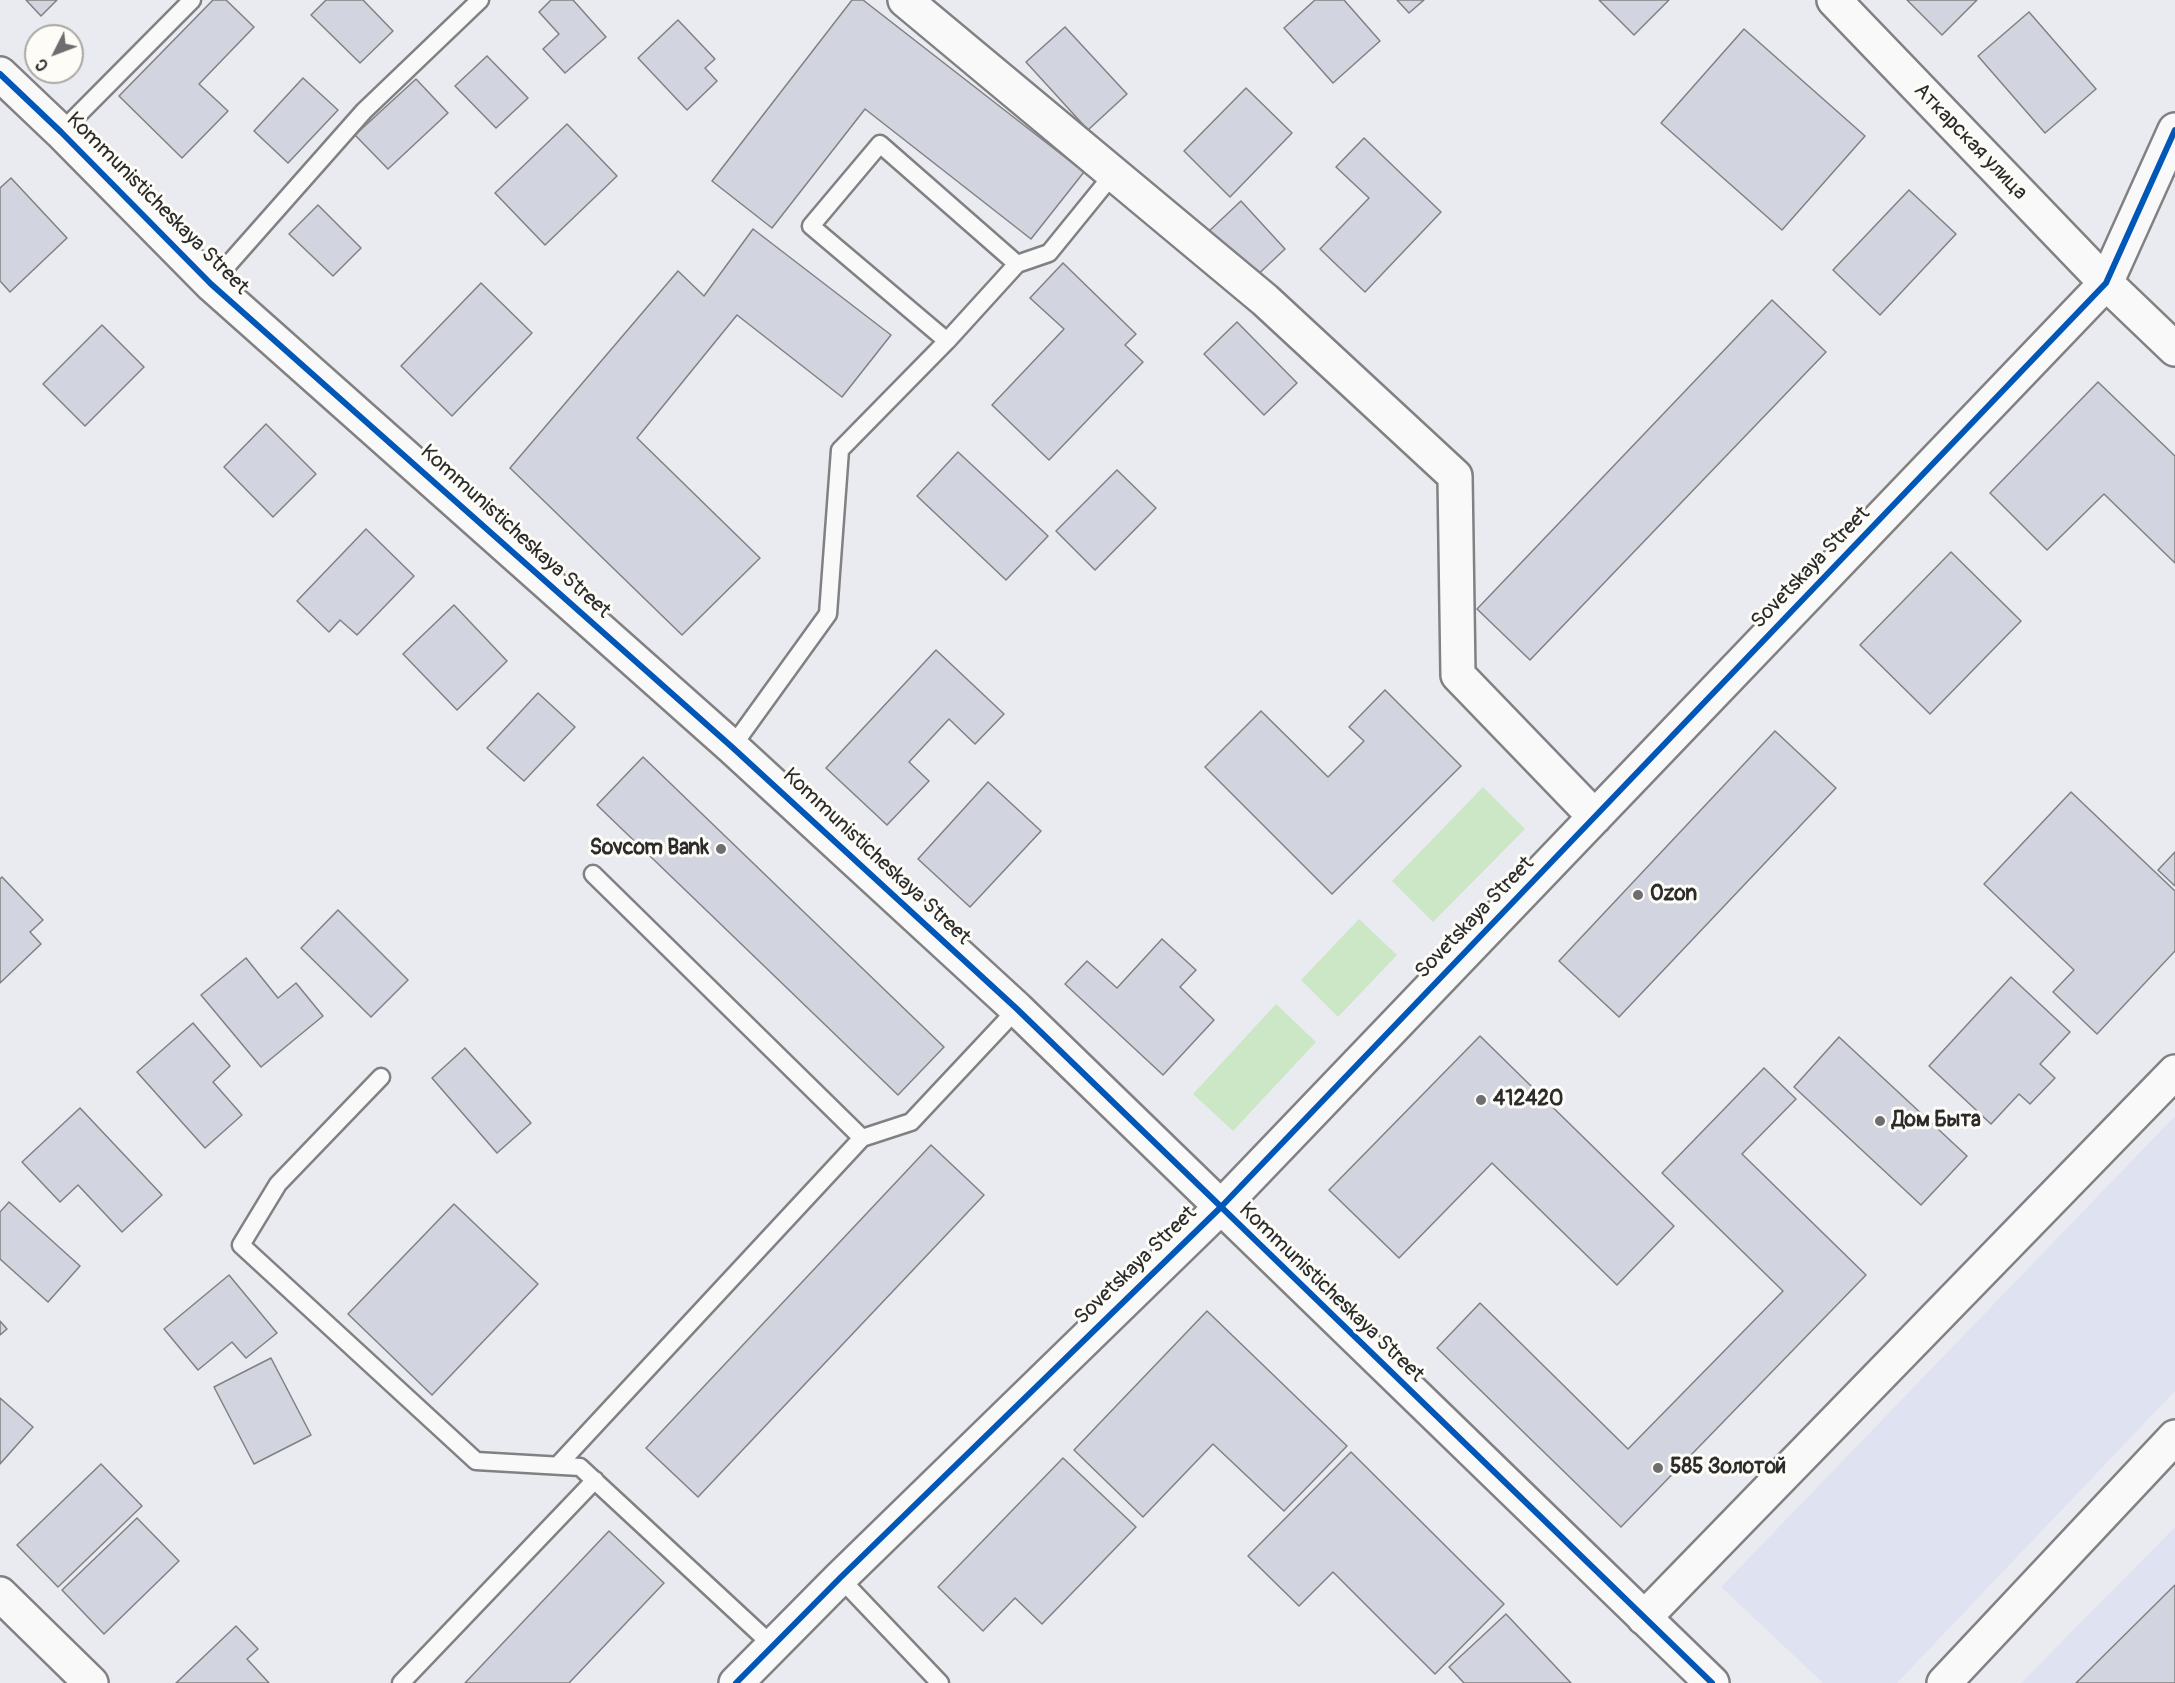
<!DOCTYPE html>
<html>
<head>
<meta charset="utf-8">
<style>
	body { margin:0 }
	#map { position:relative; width:2175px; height:1683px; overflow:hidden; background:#eaebf0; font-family:Pangolin,sans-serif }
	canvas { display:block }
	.north { position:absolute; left:24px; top:24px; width:60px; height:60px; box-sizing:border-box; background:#fdfcf7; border:2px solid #a9a8a5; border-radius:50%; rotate:228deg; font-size:16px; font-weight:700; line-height:24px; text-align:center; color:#2b2b2b }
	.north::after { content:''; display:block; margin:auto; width:21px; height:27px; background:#6e6e70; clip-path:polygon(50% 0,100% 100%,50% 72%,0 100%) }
</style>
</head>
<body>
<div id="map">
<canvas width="2175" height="1683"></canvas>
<div class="north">С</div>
</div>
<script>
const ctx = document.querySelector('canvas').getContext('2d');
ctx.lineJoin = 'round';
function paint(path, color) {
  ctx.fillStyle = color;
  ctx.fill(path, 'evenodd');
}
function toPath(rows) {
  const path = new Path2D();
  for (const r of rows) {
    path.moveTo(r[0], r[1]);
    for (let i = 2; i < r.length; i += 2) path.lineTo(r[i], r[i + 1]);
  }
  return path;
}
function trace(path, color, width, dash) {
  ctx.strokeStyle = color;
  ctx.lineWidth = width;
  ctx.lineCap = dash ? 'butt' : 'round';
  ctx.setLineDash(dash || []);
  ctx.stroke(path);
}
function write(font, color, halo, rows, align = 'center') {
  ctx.font = font + ' Pangolin,sans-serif';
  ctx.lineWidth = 6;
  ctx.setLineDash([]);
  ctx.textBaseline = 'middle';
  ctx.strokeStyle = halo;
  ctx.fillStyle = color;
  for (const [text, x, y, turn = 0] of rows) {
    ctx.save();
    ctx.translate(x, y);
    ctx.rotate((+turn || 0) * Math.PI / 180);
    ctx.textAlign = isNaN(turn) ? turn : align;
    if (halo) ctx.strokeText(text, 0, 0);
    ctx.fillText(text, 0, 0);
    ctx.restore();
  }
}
paint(toPath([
	[2175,1116,2175,1391,1897,1683,1823,1683,1721,1587],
	[2175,1527,2175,1683,2021,1683]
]), '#dfe3f1');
paint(toPath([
	[1483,787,1525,829,1433,922,1392,881],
	[1359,919,1397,955,1338,1017,1301,980],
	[1276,1004,1316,1042,1233,1131,1193,1094]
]), '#cbe7c6');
const building = toPath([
	[26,0,57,0,41,16,26,0],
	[213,0,226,0,254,27,199,84,228,111,182,158,119,96,213,0],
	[326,0,363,0,393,31,360,63,311,15,326,0],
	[551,0,573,0,606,37,565,73,543,49,559,34,539,12,551,0],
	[852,0,863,0,1084,172,1031,239,865,109,772,228,712,181,852,0],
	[1315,0,1344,0,1380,41,1333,83,1284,28,1315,0],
	[1397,0,1424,0,1409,13,1397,0],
	[1599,0,1669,0,1634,35,1599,0],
	[1907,0,1977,0,1942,35,1907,0],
	[2029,12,2096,89,2045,133,1978,56,2029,12],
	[678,20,715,59,705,68,717,81,687,110,638,58,678,20],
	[1065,27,1127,94,1088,130,1026,62,1065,27],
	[1744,29,1865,136,1782,230,1661,123,1744,29],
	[487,56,528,98,496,128,455,86,487,56],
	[303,78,338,110,288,163,254,131,303,78],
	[416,79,448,113,388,169,355,135,416,79],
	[1246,88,1292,133,1230,197,1184,151,1246,88],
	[567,124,617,176,545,245,495,193,567,124],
	[1364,138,1441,212,1365,292,1320,249,1369,198,1336,167,1364,138],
	[11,178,67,238,10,292,0,281,0,188,11,178],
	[1909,190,1956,234,1880,315,1833,270,1909,190],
	[1241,201,1285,249,1252,280,1207,233,1241,201],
	[318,205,361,248,333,276,289,234,318,205],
	[753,229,891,335,842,397,737,315,637,438,760,558,682,635,510,468,678,271,704,296,753,229],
	[1063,263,1136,334,1125,345,1143,362,1049,460,992,405,1064,329,1030,298,1063,263],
	[481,283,532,333,452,416,401,366,481,283],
	[1772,300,1826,352,1530,660,1477,609,1772,300],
	[1237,322,1297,383,1264,415,1204,354,1237,322],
	[102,325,144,367,85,426,43,384,102,325],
	[2098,382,2175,456,2175,563,2104,494,2047,550,1990,493,2098,382],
	[266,424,316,474,273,517,224,467,266,424],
	[958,452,1048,536,1006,580,917,496,958,452],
	[1117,470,1156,508,1095,570,1056,531,1117,470],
	[366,529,414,576,357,635,340,620,329,632,297,601,366,529],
	[1951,552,2021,621,1930,714,1860,645,1951,552],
	[454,605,507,661,457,710,403,654,454,605],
	[936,650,1004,714,975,744,949,719,909,762,929,781,887,825,826,768,936,650],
	[1385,690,1461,766,1332,894,1205,767,1261,711,1328,777,1364,741,1349,727,1385,690],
	[538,693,575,727,524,781,487,748,538,693],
	[1775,731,1836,788,1619,1017,1559,961,1775,731],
	[643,757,944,1047,898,1095,597,805,643,757],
	[988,782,1041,831,970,907,918,859,988,782],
	[2071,792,2175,891,2175,951,2097,1034,2053,992,2074,970,1984,884,2071,792],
	[2175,852,2175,886,2158,870,2175,852],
	[2,877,43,920,30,932,41,944,0,983,0,879,2,877],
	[338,910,408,980,371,1017,301,948,338,910],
	[1162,939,1196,970,1180,987,1214,1020,1163,1075,1065,984,1087,961,1117,988,1162,939],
	[246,958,278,998,296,983,323,1016,261,1067,201,995,246,958],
	[2011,977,2070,1032,2040,1064,2055,1078,2030,1104,2019,1094,1991,1124,1929,1066,2011,977],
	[193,1023,230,1066,213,1082,242,1115,205,1148,137,1072,193,1023],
	[1480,1036,1674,1226,1617,1285,1492,1163,1399,1258,1329,1190,1480,1036],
	[1839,1037,1967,1156,1921,1205,1794,1087,1839,1037],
	[465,1048,531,1123,497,1153,432,1078,465,1048],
	[1764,1068,1796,1099,1742,1154,1866,1275,1621,1527,1437,1348,1480,1303,1628,1449,1783,1291,1662,1173,1764,1068],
	[80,1108,162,1195,122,1232,78,1185,60,1202,22,1162,80,1108],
	[931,1145,984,1195,698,1497,646,1448,931,1145],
	[9,1202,80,1266,48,1302,0,1259,0,1212,9,1202],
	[454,1204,538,1284,432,1395,348,1314,454,1204],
	[229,1275,277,1333,246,1358,232,1342,198,1370,164,1329,229,1275],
	[1207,1311,1347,1446,1284,1511,1213,1444,1143,1517,1074,1450,1207,1311],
	[0,1321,7,1329,0,1335,0,1321],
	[271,1358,311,1435,254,1464,214,1387,271,1358],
	[0,1398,33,1427,0,1464,0,1398],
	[1351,1452,1504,1604,1435,1674,1333,1572,1299,1606,1248,1556,1351,1452],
	[1063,1458,1136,1527,1042,1624,1015,1598,983,1631,938,1587,1063,1458],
	[101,1464,142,1506,58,1587,17,1545,101,1464],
	[137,1518,179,1561,104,1634,62,1590,137,1518],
	[609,1531,664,1583,569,1683,465,1683,609,1531],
	[2175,1585,2175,1683,2076,1683,2175,1585],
	[1506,1614,1571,1683,1464,1683,1449,1667,1506,1614],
	[236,1626,258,1649,247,1659,269,1683,176,1683,236,1626]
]);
paint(building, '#d2d5df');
trace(building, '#818184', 1.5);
const service = toPath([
	[61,132,192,0],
	[1017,264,1049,253,1114,173],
	[211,284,364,111,480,0],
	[732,747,828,614,840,450,947,341,811,226,880,144,1017,264,947,341],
	[381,1077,278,1184,241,1245,476,1461,580,1467,772,1645],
	[862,1138,911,1122,1017,1009],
	[558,1465,862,1138,593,874],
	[840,1578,940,1683],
	[401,1683,595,1480]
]);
const minor = toPath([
	[905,0,1265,300,1455,476,1458,675,1595,817],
	[1834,0,2106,283,2175,349],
	[0,74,61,132,211,284,732,747,1017,1009,1712,1683],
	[0,1594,91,1683],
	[1644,1618,2175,1072],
	[736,1683,840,1578,1220,1208,2106,283,2175,130],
	[1944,1683,2175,1437]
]);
trace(service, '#818184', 21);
trace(minor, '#818184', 38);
trace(service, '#f8f9f8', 16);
trace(minor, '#f8f9f8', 33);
trace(toPath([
	[0,74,61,132,211,284,732,747,1017,1009,1712,1683],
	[736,1683,840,1578,1220,1208,2106,283,2175,130]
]), '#0057b8', 6);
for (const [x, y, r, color] of [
	[721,849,6,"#6e6e70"],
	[1638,895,6,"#6e6e70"],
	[1481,1100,6,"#6e6e70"],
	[1880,1121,6,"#6e6e70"],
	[1658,1468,6,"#6e6e70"]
]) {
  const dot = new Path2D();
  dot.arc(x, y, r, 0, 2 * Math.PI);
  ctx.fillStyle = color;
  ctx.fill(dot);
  trace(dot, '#fdfcf7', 2);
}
write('21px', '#2b2b2b', '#fdfcf7', [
	["Аткарская улица",1970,142,46],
	["Kommunisticheskaya Street",157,204,45],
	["Kommunisticheskaya Street",515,532,42],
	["Sovetskaya Street",1811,568,-46],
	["Kommunisticheskaya Street",876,857,43],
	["Sovetskaya Street",1475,918,-46],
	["Sovetskaya Street",1136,1266,-44],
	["Kommunisticheskaya Street",1331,1293,44]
]);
write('bold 21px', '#2b2b2b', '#fdfcf7', [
	["Sovcom Bank",709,849,"right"],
	["Ozon",1650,895],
	["412420",1493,1100],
	["Дом Быта",1892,1121],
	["585 Золотой",1670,1468]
], 'left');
</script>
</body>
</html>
